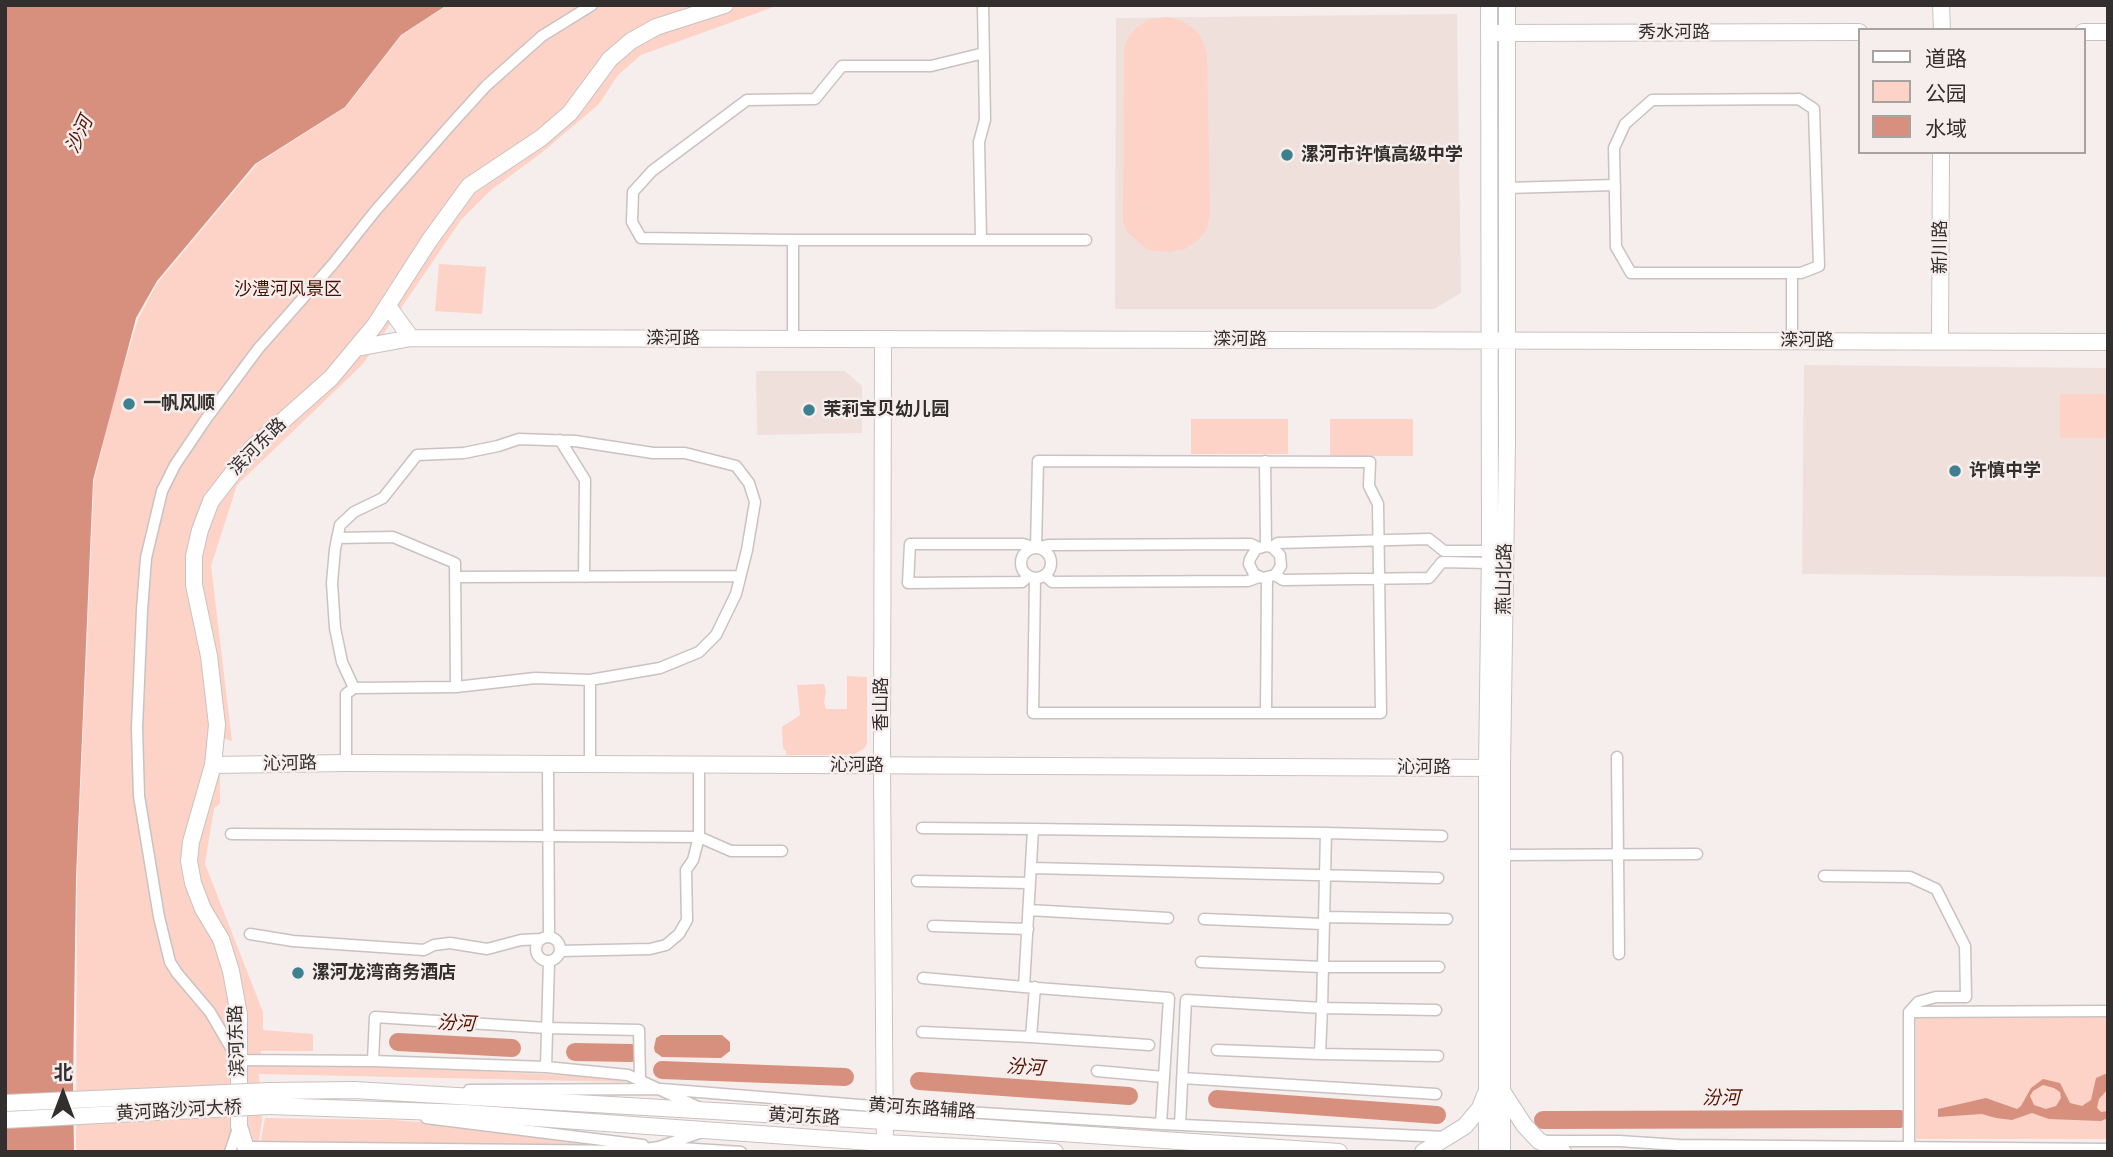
<!DOCTYPE html>
<html>
<head>
<meta charset="utf-8">
<style>
	body { margin:0 }
	#map { position:relative; width:2113px; height:1157px; overflow:hidden; background:#f6eeec; font-family:"Fira Sans Condensed","Noto Sans SC",sans-serif }
	canvas { display:block }
	.frame { position:absolute; inset:0; border:7px solid #322f2e; pointer-events:none }
	.legend { position:absolute; left:1858px; top:28px; width:228px; height:126px; box-sizing:border-box; background:#f6eeec; border:2px solid #a8a2a0; margin:0; padding:9px 12px; list-style:none; font-size:21px; color:#322f2e }
	.legend li { display:flex; align-items:center; gap:14px; height:35px }
	.legend b { width:35px; border:2px solid #a8a2a0 }
	.north { position:absolute; left:28px; top:1059px; width:70px; height:70px; -webkit-text-stroke:5px #f6eeec; paint-order:stroke; rotate:0deg; font-size:19px; font-weight:700; line-height:28px; text-align:center; color:#322f2e }
	.north::after { content:''; display:block; margin:auto; width:24px; height:32px; background:#322f2e; clip-path:polygon(50% 0,100% 100%,50% 72%,0 100%) }
</style>
</head>
<body>
<div id="map">
<canvas width="2113" height="1157"></canvas>
<div class="frame"></div>
<ul class="legend">
<li><b style="height:9px;background:#fff"></b>道路</li>
<li><b style="height:19px;background:#fdd2c7"></b>公园</li>
<li><b style="height:19px;background:#d7907d"></b>水域</li>
</ul>
<div class="north">北</div>
</div>
<script>
const ctx = document.querySelector('canvas').getContext('2d');
ctx.lineJoin = 'round';
function paint(path, color) {
  ctx.fillStyle = color;
  ctx.fill(path, 'evenodd');
}
function toPath(rows) {
  const path = new Path2D();
  for (const r of rows) {
    if (r.length === 3) {
      path.moveTo(r[0] + r[2], r[1]);
      path.arc(r[0], r[1], r[2], 0, 2 * Math.PI);
      continue;
    }
    path.moveTo(r[0], r[1]);
    for (let i = 2; i < r.length; i += 2) path.lineTo(r[i], r[i + 1]);
  }
  return path;
}
function trace(path, color, width, dash) {
  ctx.strokeStyle = color;
  ctx.lineWidth = width;
  ctx.lineCap = dash ? 'butt' : 'round';
  ctx.setLineDash(dash || []);
  ctx.stroke(path);
}
function write(font, color, halo, rows, align = 'center') {
  ctx.font = font + ' "Fira Sans Condensed","Noto Sans SC",sans-serif';
  ctx.lineWidth = 5;
  ctx.setLineDash([]);
  ctx.textBaseline = 'middle';
  ctx.strokeStyle = halo;
  ctx.fillStyle = color;
  for (const [text, x, y, turn = 0] of rows) {
    ctx.save();
    ctx.translate(x, y);
    ctx.rotate((+turn || 0) * Math.PI / 180);
    ctx.textAlign = isNaN(turn) ? turn : align;
    if (halo) ctx.strokeText(text, 0, 0);
    ctx.fillText(text, 0, 0);
    ctx.restore();
  }
}
paint(toPath([
	[1457,14,1461,293,1434,309,1115,309,1116,18],
	[1804,365,2108,368,2108,577,1802,574],
	[756,371,845,371,862,386,862,433,757,435]
]), '#f0e0db');
paint(toPath([
	[448,5,779,5,641,55,618,75,599,104,540,154,491,190,461,220,363,364,237,485,211,566,232,741,220,737,220,804,214,808,205,864,263,1012,263,1030,313,1034,313,1051,261,1051,259,1074,260,1065,354,1065,562,1075,624,1080,625,1082,259,1074,262,1121,259,1139,261,1150,427,1152,76,1152,77,877,94,481,114,399,138,319,158,282,257,164,346,107,402,35],
	[1168,17,1182,21,1194,29,1200,35,1207,53,1210,214,1207,229,1198,240,1185,249,1168,252,1148,250,1127,232,1123,221,1124,50,1128,37,1137,27,1150,19],
	[439,264,486,267,482,314,435,311],
	[2060,394,2108,394,2108,438,2060,438],
	[1191,419,1288,419,1288,454,1191,454],
	[1330,419,1413,419,1413,456,1330,456],
	[847,676,867,677,867,743,865,748,853,755,786,755,786,751,783,748,782,727,800,715,797,685,824,684,826,691,824,703,826,709,847,709],
	[1916,1016,2108,1016,2108,1139,1916,1139],
	[265,1118,392,1120,460,1125,621,1147,261,1141]
]), '#fdd2c7');
paint(toPath([
	[5,5,447,5,401,35,345,107,255,164,157,281,136,318,93,480,76,877,73,1084,74,1152,5,1152],
	[661,1035,722,1035,730,1042,730,1051,721,1058,662,1057,655,1052,654,1048,656,1038],
	[2105,1074,2108,1074,2108,1089,2099,1099,2097,1108,2101,1112,2108,1111,2108,1118,2101,1121,2049,1119,2032,1113,2012,1120,1996,1118,1982,1114,1938,1117,1938,1109,1986,1098,2017,1109,2021,1106,2031,1088,2043,1079,2060,1083,2070,1103,2082,1106,2091,1100,2096,1078],
	[2043,1085,2054,1088,2060,1092,2061,1098,2056,1106,2046,1109,2034,1105,2030,1096,2033,1091]
]), '#d7907d');
trace(toPath([
	[398,1042,512,1048],
	[575,1052,631,1053],
	[662,1070,845,1077],
	[919,1081,1129,1096],
	[1217,1099,1437,1115],
	[1543,1120,1900,1119]
]), '#d7907d', 18);
const street = toPath([
	[592,5,542,36,486,86,447,129,376,210,333,264,258,349,206,419,175,465,162,491,146,558,142,610,137,728,139,796,159,917,170,962,177,973,210,1012,238,1060,373,1061,546,1067,628,1075,700,1108],
	[1799,99,1814,109,1819,266,1801,273,1631,273,1616,247,1614,148,1625,124,1652,100,1799,99],
	[1506,188,1615,185],
	[793,240,641,238,632,222,633,192,652,171,747,100,815,99,842,66,931,66,984,53],
	[981,240,1086,240],
	[1792,273,1792,341],
	[793,339,793,240,981,240,979,142,985,120,983,5],
	[560,440,585,480,584,577],
	[1265,461,1266,546],
	[337,538,393,537,455,563,456,687],
	[1272,547,1278,543,1429,539,1444,551,1490,551],
	[1036,563,15],
	[1275,575,1281,566,1280,555,1272,547,1266,546,1256,549,1250,559,1249,564,1254,574,1263,578,1275,575,1283,580,1429,578,1442,562,1490,563],
	[1029,576,1022,582,908,583,910,544,1023,544,1036,548,1048,545,1251,544,1259,548],
	[1046,576,1052,582,1248,581,1259,577],
	[455,577,740,576],
	[1035,578,1033,713,1381,713,1378,504,1369,486,1370,462,1038,461,1036,548],
	[1266,713,1267,578],
	[1617,757,1619,954],
	[346,763,346,694,354,688],
	[548,764,549,937],
	[590,764,590,680,660,668,699,652,716,635,736,594,747,550,755,502,749,483,736,466,685,453,653,453,575,441,519,439,498,446,464,453,417,455,383,498,354,512,340,525,335,549,332,583,335,628,342,662,354,688,456,687,535,678,590,680],
	[922,828,1033,829],
	[1326,833,1442,836],
	[231,834,699,837,731,851,782,851],
	[1502,855,1697,854],
	[1032,868,1438,878],
	[1824,876,1910,877,1936,889,1965,946,1966,997,1936,997,1918,1002,1909,1012],
	[917,881,1030,883],
	[1029,910,1168,918],
	[1324,917,1447,919],
	[1204,919,1323,924],
	[933,926,1028,929],
	[250,934,293,941,424,950,434,945,450,943,487,949,521,940,541,939],
	[548,949,12],
	[560,951,650,949,666,945,679,934,687,920,686,870,693,860,699,837,699,765],
	[1201,962,1323,967,1439,967],
	[923,978,1024,987],
	[1035,987,1031,1037,1149,1045],
	[1436,1010,1322,1008,1320,1054,1438,1056],
	[922,1032,1031,1037],
	[1217,1050,1320,1054],
	[373,1061,375,1017,547,1028,639,1030,640,1079],
	[546,1067,549,961],
	[1097,1071,1164,1077],
	[1182,1078,1436,1094],
	[469,1090,661,1089,885,1107,1161,1124,1445,1137],
	[426,1118,643,1145],
	[1161,1124,1169,998,1024,987,1033,829,1326,833,1322,1008,1186,1000,1180,1125],
	[1544,1141,1619,1141,1679,1145,2108,1149],
	[1909,1146,1909,1012,2108,1011],
	[246,1147,631,1151,659,1147,699,1133],
	[666,1147,741,1152],
	[230,1152,238,1128]
]);
const secondary = toPath([
	[1941,5,1942,30],
	[2083,32,2108,32],
	[1498,33,1859,32],
	[388,306,411,338,2108,342],
	[883,340,882,766,885,1152],
	[1940,341,1941,152],
	[357,348,411,338],
	[213,765,346,763,1502,768],
	[269,1091,354,1090,885,1121,1339,1152],
	[1502,1091,1524,1125,1539,1141,1563,1152],
	[270,1106,466,1113,885,1143,1055,1152],
	[247,1152,239,1126,239,1015,231,971,221,939,203,909,193,883,189,861,191,842,213,765,217,725,209,656,194,585,194,556,200,530,211,501,252,448,331,378,375,325,429,241,469,186,541,138,570,113,610,59,631,41,656,27,725,5],
	[1423,1152,1465,1126,1480,1108,1485,1095],
	[1487,1152,1487,768,1490,551,1489,5],
	[1502,1152,1502,768,1507,443,1507,5]
]);
trace(street, '#cac2c0', 13);
trace(secondary, '#cac2c0', 18);
trace(street, '#fff', 10);
trace(secondary, '#fff', 16);
const secondaryBridge = toPath([
	[5,1103,269,1091],
	[5,1120,270,1106]
]);
trace(secondaryBridge, '#cac2c0', 18, []);
trace(secondaryBridge, '#fff', 16);
for (const [x, y, r, color] of [
	[1287,155,7,"#3d8090"],
	[129,404,7,"#3d8090"],
	[809,410,7,"#3d8090"],
	[1955,471,7,"#3d8090"],
	[298,973,7,"#3d8090"]
]) {
  const dot = new Path2D();
  dot.arc(x, y, r, 0, 2 * Math.PI);
  ctx.fillStyle = color;
  ctx.fill(dot);
  trace(dot, '#f6eeec', 2.5);
}
write('18px', '#322f2e', '#f6eeec', [
	["秀水河路",1674,33],
	["新川路",1941,247,-90],
	["滦河路",673,339],
	["滦河路",1240,340],
	["滦河路",1807,341],
	["滨河东路",258,447,-45],
	["燕山北路",1505,579,-89],
	["香山路",882,704,-90],
	["沁河路",290,764,-1],
	["沁河路",857,766],
	["沁河路",1424,768],
	["滨河东路",237,1041,-92],
	["黄河东路辅路",922,1109,4],
	["黄河路沙河大桥",179,1111,-3],
	["黄河东路",804,1117,3]
]);
write('bold 18px', '#322f2e', '#f6eeec', [
	["漯河市许慎高级中学",1301,155],
	["一帆风顺",143,404],
	["茉莉宝贝幼儿园",823,410],
	["许慎中学",1969,471],
	["漯河龙湾商务酒店",312,973]
], 'left');
write('18px', '#4f0f00', '#f6eeec', [
	["沙澧河风景区",288,290]
]);
write('italic 19px', '#551505', '#f6eeec', [
	["沙河",80,135,-65],
	["汾河",456,1024,3],
	["汾河",1025,1068,4],
	["汾河",1721,1099]
]);
</script>
</body>
</html>
